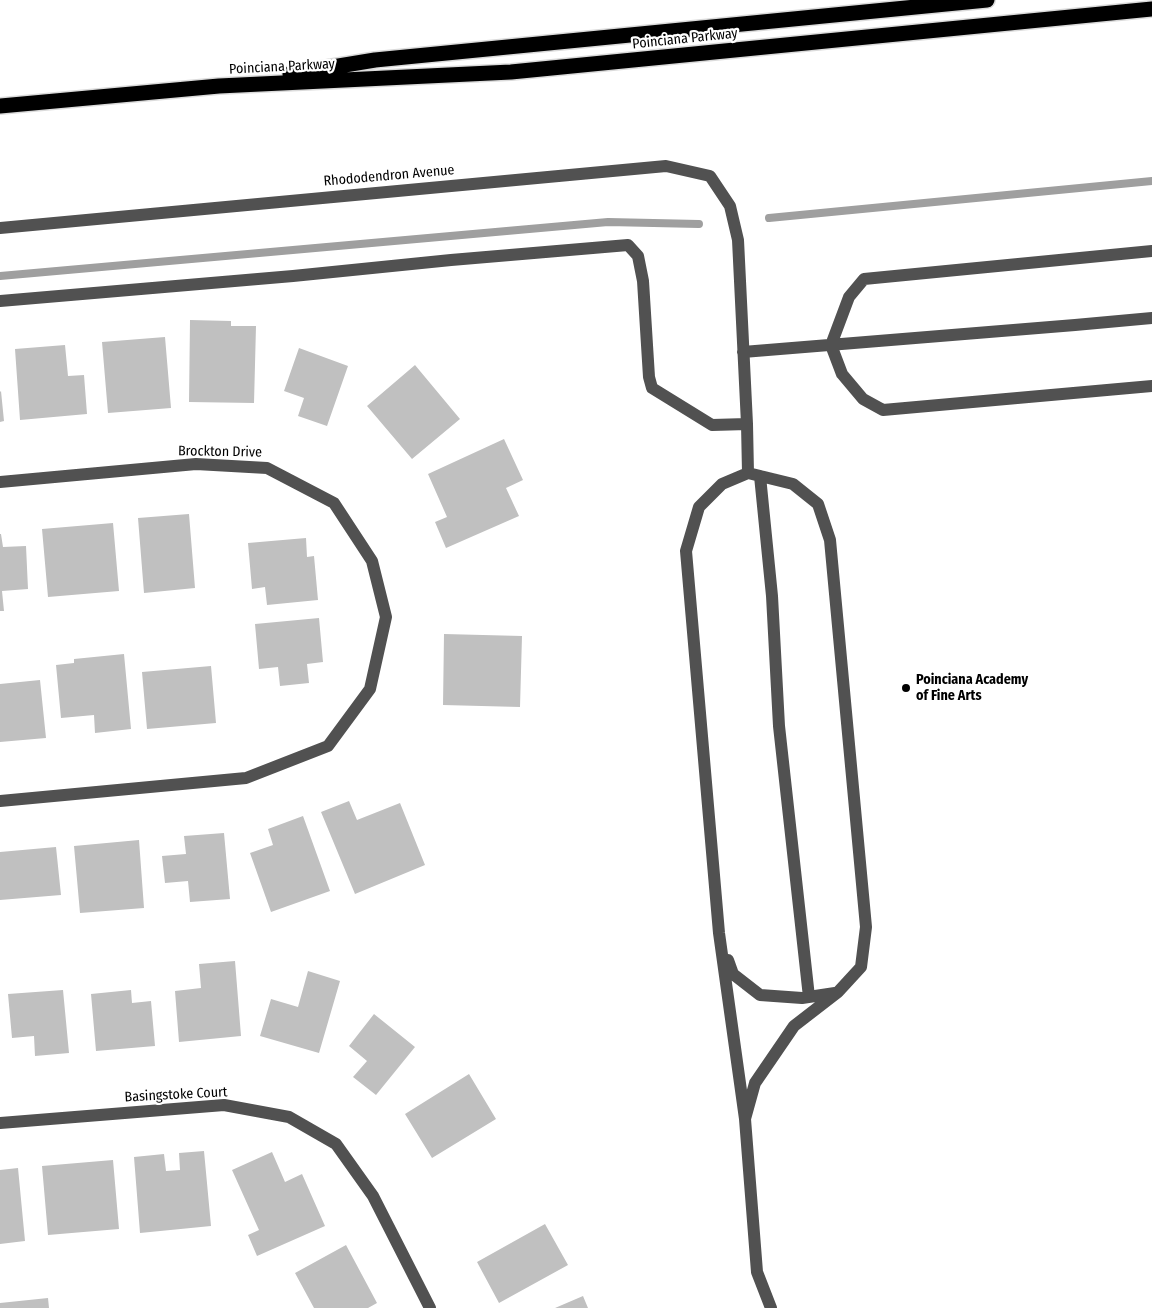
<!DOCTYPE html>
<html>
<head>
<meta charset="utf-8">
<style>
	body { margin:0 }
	canvas { display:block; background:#fff }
</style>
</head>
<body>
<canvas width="1152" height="1308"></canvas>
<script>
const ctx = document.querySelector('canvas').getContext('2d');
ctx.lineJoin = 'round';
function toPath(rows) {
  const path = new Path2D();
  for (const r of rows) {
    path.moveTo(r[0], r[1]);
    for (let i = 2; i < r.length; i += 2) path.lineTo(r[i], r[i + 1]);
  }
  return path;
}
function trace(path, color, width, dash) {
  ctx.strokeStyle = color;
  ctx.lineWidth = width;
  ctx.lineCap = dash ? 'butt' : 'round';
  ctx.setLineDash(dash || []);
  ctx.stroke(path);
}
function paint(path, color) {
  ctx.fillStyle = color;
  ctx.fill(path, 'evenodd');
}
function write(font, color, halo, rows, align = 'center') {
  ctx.font = font + ' "Fira Sans Condensed",sans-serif';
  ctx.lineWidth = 4.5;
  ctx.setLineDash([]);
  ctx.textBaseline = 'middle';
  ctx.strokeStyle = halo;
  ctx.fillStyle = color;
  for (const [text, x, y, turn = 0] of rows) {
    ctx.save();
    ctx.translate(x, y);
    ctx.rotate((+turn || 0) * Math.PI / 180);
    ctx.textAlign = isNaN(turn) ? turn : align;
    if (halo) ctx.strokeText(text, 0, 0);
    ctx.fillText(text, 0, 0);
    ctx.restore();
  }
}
trace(toPath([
	[769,218,1152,181],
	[0,276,608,222,699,224]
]), '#9f9f9f', 8);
paint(toPath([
	[190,320,231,321,231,326,256,326,254,403,189,402],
	[165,337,171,408,108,413,102,342],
	[65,345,68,376,84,375,87,414,20,420,15,349],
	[299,348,348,366,327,426,298,416,304,398,284,391],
	[415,365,460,419,412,459,367,406],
	[1,391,4,421,0,422,0,392],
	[504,439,523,480,506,488,519,516,446,548,435,522,447,517,428,474],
	[189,514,195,588,144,593,138,518],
	[113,523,119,591,48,597,42,529],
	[0,534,1,534,3,547,26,546,28,589,2,591,4,611,0,611],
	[306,538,307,557,314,556,318,600,267,605,265,587,252,589,248,543],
	[319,618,323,662,307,664,309,683,280,686,278,667,259,669,255,624],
	[444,634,522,636,520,707,443,705],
	[124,654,131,729,95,733,94,715,61,718,56,665,74,663,74,659],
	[211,666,216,723,147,729,142,672],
	[40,680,46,738,0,742,0,684],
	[349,801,357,820,400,803,425,865,355,894,321,812],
	[303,816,330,891,271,912,250,853,273,845,268,829],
	[224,833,230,899,190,902,188,881,165,883,162,856,186,854,184,836],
	[139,840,144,908,80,913,74,846],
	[56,847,61,895,0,900,0,852],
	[235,961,241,1036,179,1042,175,991,201,988,199,964],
	[308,971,340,981,319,1053,260,1036,271,999,298,1007],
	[63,990,69,1053,35,1056,34,1036,12,1038,8,994],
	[131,990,132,1003,151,1001,155,1046,96,1051,91,994],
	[374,1014,415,1047,376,1095,353,1077,367,1061,349,1046],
	[469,1074,496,1119,432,1158,405,1114],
	[204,1151,211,1226,140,1233,134,1157,164,1154,166,1171,180,1170,179,1153],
	[272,1152,285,1182,302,1174,325,1226,257,1256,248,1235,259,1230,232,1170],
	[113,1160,119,1229,48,1235,42,1166],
	[18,1168,25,1241,0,1244,0,1170],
	[545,1224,568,1265,499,1303,477,1262],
	[346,1245,377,1303,368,1308,314,1308,295,1273],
	[583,1296,588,1308,555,1308],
	[48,1298,49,1308,0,1308,0,1303]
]), '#c0c0c0');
const highway = toPath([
	[290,74,375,60,987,0],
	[0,106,219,86,511,72,1152,9]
]);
trace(highway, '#dbdbdb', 18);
trace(toPath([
	[0,228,666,166,710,176,730,206,738,240,747,424,748,473],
	[1152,251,864,279,849,297,831,345,842,374,863,399,883,410,1152,386],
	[0,301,293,276,451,260,628,245,638,256,643,281,649,377,652,388,712,425,747,424],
	[743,352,1075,325,1152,318],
	[760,476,772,596,779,726,809,997],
	[0,482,196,464,267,468,334,503,372,561,386,617,370,689,328,746,246,778,0,801],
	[728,960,733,974,760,995,802,998,835,993],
	[745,1119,755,1083,794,1026,838,992,861,967,866,927,830,540,818,504,793,484,748,473,722,484,699,507,686,551,719,933,745,1119,757,1272,771,1308],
	[0,1123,224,1105,289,1117,336,1144,373,1196,430,1308]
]), '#515151', 12);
trace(highway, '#000', 15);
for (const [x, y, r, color] of [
	[906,688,5,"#000"]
]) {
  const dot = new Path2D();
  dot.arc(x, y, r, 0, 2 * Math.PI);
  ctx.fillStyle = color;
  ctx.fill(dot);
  trace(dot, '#fff', 2);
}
write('14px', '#000', '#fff', [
	["Poinciana Parkway",685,39,-6],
	["Poinciana Parkway",282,67,-3],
	["Rhododendron Avenue",389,176,-5],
	["Brockton Drive",220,452,1],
	["Basingstoke Court",176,1095,-3]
]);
write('bold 14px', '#000', '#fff', [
	["Poinciana Academy",916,680],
	["of Fine Arts",916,696]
], 'left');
</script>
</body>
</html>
